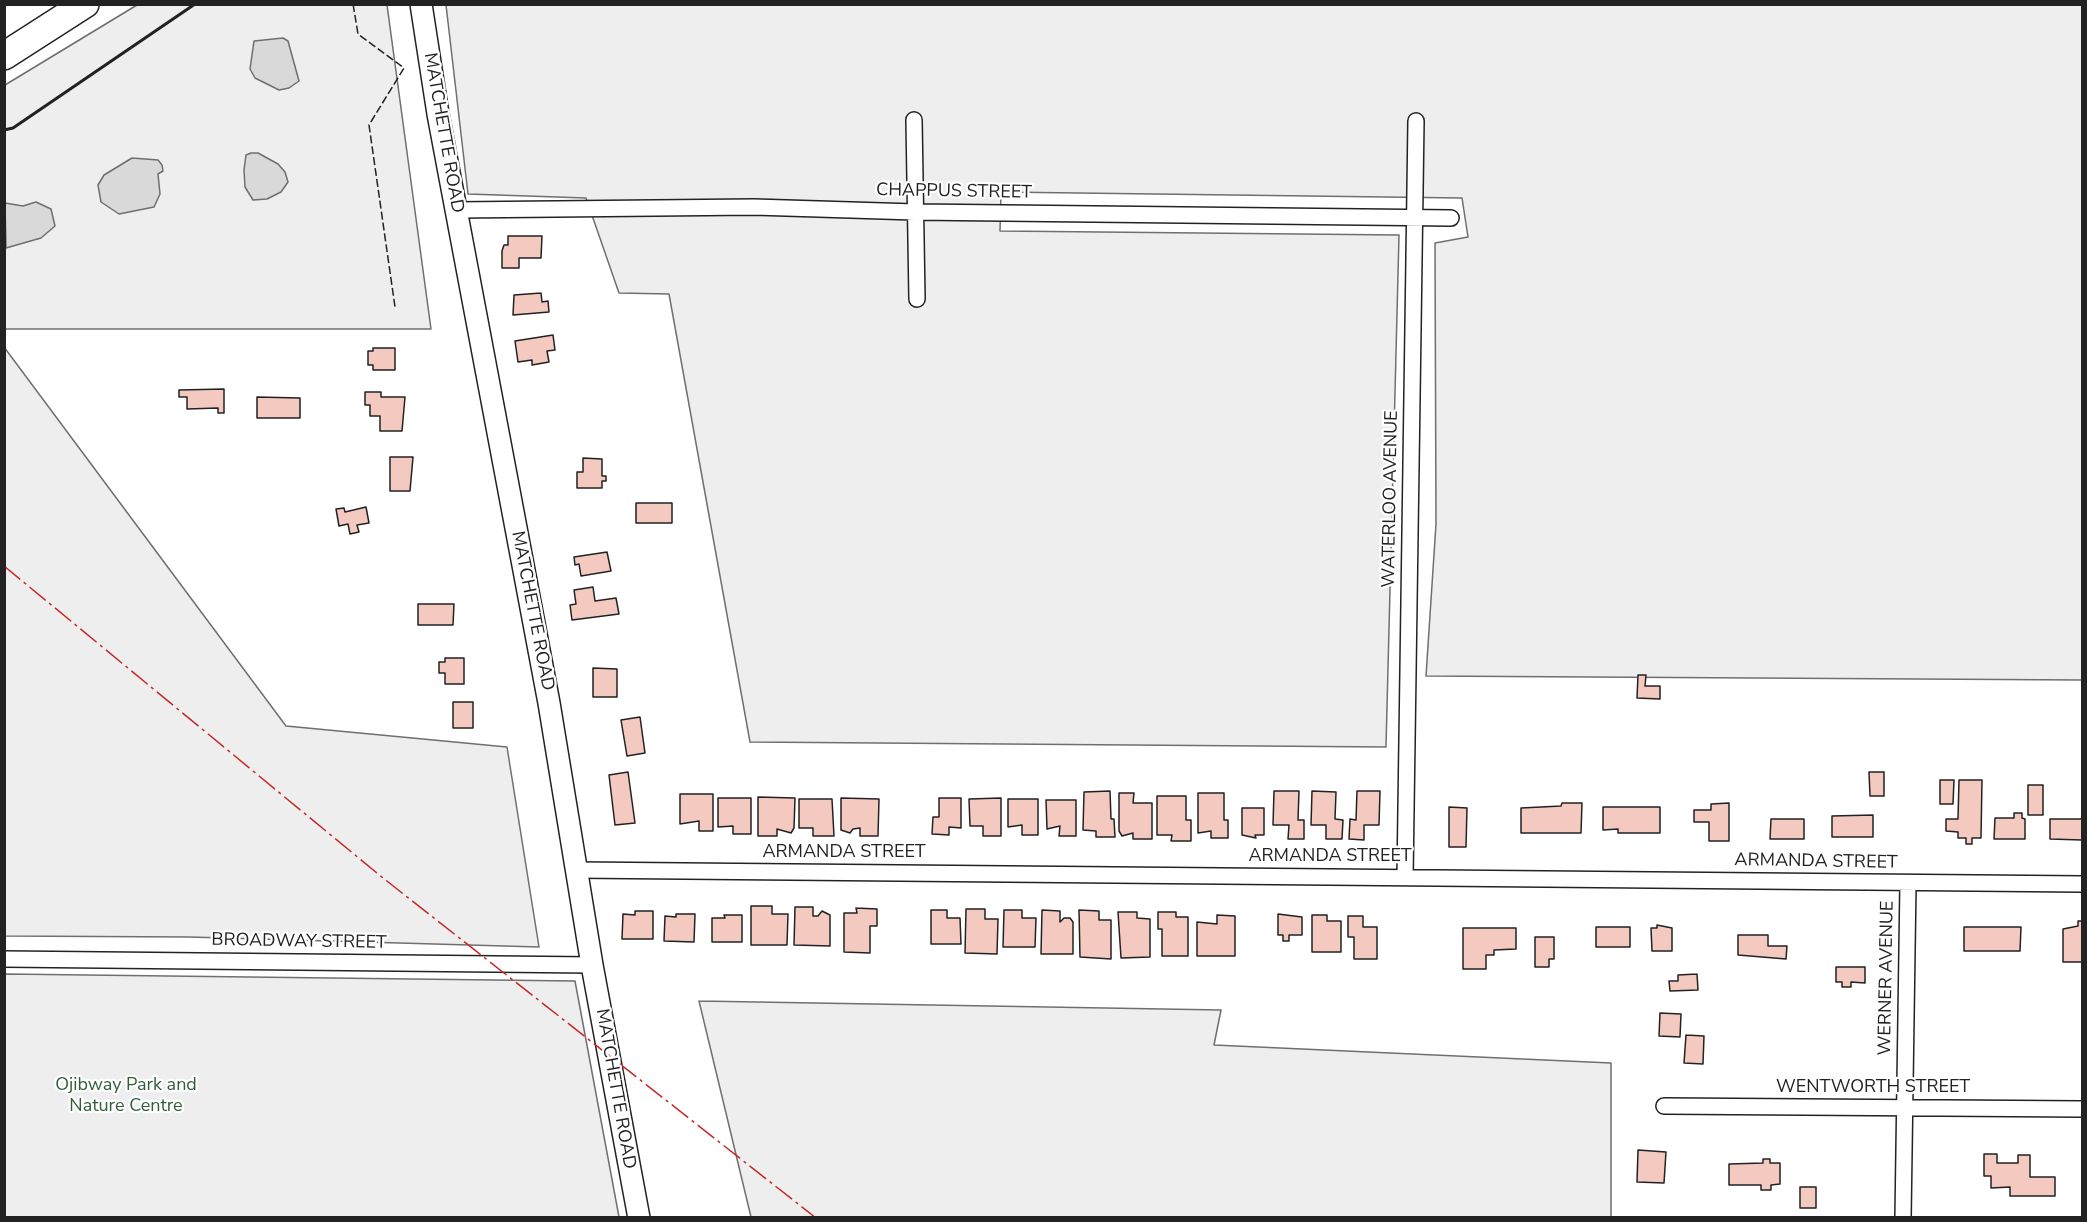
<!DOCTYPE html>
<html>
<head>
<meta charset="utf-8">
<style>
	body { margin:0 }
	#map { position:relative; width:2087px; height:1222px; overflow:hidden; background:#fff; font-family:"Nunito Sans",sans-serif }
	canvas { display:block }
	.frame { position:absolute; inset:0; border:6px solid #222; pointer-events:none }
</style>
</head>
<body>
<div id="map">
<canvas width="2087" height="1222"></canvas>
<div class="frame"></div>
</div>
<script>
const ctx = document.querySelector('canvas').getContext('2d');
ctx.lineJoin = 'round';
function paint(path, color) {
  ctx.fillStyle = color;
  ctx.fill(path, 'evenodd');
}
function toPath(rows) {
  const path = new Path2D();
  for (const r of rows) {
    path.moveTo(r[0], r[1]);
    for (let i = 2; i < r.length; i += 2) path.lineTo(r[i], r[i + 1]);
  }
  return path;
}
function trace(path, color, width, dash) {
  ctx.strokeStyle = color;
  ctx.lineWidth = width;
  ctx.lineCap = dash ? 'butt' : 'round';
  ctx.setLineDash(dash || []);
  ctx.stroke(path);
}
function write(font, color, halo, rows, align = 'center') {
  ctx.font = font + ' "Nunito Sans",sans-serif';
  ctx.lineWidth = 4.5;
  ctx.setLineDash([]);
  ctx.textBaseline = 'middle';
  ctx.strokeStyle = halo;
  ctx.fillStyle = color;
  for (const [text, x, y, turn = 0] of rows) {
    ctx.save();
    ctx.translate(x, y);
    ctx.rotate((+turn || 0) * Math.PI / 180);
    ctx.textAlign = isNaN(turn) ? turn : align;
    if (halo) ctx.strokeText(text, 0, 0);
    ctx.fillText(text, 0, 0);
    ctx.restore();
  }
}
const green = toPath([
	[137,5,387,5,431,329,5,329,5,85,137,5],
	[446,5,2082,5,2082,680,1426,676,1436,524,1435,243,1468,237,1462,198,1001,192,1000,231,1399,235,1386,747,750,742,669,294,619,293,586,198,468,194,446,5],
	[4,347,286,726,507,747,539,947,189,937,5,936,4,347],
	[5,974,575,981,619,1217,5,1217,5,974],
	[699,1001,1221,1010,1214,1045,1611,1063,1611,1217,751,1217,699,1001]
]);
paint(green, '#eee');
trace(green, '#6f6f6f', 1.5);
const water = toPath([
	[283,38,288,41,299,81,289,88,279,90,255,78,250,69,254,41,283,38],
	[251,153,258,153,278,164,285,172,288,182,281,192,267,199,253,200,245,187,244,170,246,155,251,153],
	[132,158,158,160,162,165,163,171,158,174,160,194,154,207,119,214,101,202,98,185,104,175,132,158],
	[36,202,51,209,55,226,41,238,6,248,5,203,23,206,36,202]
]);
paint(water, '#d9d9d9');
trace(water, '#6f6f6f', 1.5);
const building = toPath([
	[508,236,542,236,541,258,519,258,519,268,502,268,502,251,504,245,508,245,508,236],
	[541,293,542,302,548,301,549,312,513,315,514,295,541,293],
	[553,335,555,350,547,351,549,362,532,365,532,360,518,362,515,341,553,335],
	[373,348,395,348,395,370,373,370,373,365,368,365,368,351,373,351,373,348],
	[224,389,224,413,218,413,218,408,187,409,187,397,179,397,179,390,224,389],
	[365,392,381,392,381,397,405,397,402,431,380,431,380,416,370,416,370,405,365,405,365,392],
	[257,397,300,398,300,418,257,418,257,397],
	[390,457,413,457,410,491,390,491,390,457],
	[583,458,602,459,602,476,606,476,606,481,602,481,602,488,577,488,577,472,583,472,583,458],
	[636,503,672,503,672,523,636,523,636,503],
	[366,507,369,523,357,525,359,532,350,534,348,524,339,526,336,509,344,508,345,512,366,507],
	[607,552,611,571,581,576,579,564,575,565,574,557,607,552],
	[593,587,595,601,616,598,619,614,572,620,570,605,576,604,574,590,593,587],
	[418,604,454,604,453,625,418,625,418,604],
	[445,658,464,658,464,684,445,684,445,673,439,673,439,662,445,662,445,658],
	[593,668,617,669,617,697,593,697,593,668],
	[1638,675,1646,675,1645,686,1660,686,1660,699,1637,698,1638,675],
	[453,702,473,702,473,728,453,728,453,702],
	[640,717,645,753,627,756,621,720,640,717],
	[628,772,635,823,615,825,609,775,628,772],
	[1869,772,1884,772,1884,796,1870,796,1869,772],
	[1940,780,1954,780,1953,804,1940,804,1940,780],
	[1959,780,1982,780,1981,838,1972,838,1972,844,1966,844,1966,838,1958,838,1958,832,1946,831,1946,819,1958,819,1959,780],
	[2028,785,2043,785,2043,815,2028,815,2028,785],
	[1110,791,1111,819,1114,819,1115,837,1096,837,1096,831,1083,830,1084,792,1110,791],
	[1274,791,1299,791,1298,820,1304,820,1304,839,1288,839,1289,825,1273,825,1274,791],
	[1312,791,1336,792,1335,819,1343,820,1342,839,1326,839,1326,825,1311,825,1312,791],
	[1357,791,1380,791,1379,825,1364,825,1364,840,1349,839,1350,819,1356,820,1357,791],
	[1119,793,1134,793,1133,803,1152,803,1152,839,1133,839,1133,833,1122,836,1119,831,1119,793],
	[1198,793,1224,793,1224,820,1228,820,1228,838,1211,838,1211,831,1198,833,1198,793],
	[680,794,713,794,713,831,699,831,699,821,680,824,680,794],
	[1157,796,1186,796,1186,820,1191,820,1191,841,1171,841,1172,835,1157,835,1157,796],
	[758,797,795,798,794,828,791,833,777,829,777,836,758,836,758,797],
	[718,798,751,798,751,834,733,834,733,826,718,827,718,798],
	[841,798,879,799,878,836,860,836,860,828,853,829,850,833,841,830,841,798],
	[939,798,961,798,961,828,949,827,949,835,932,834,933,817,939,817,939,798],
	[1001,798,1001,836,983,836,983,826,970,826,969,799,1001,798],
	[799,799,832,799,834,836,813,836,813,828,799,828,799,799],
	[1008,799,1038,799,1038,835,1022,835,1022,825,1008,827,1008,799],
	[1046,800,1076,800,1076,836,1059,836,1060,826,1047,829,1046,800],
	[1562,803,1582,803,1581,833,1521,833,1521,808,1561,806,1562,803],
	[1729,803,1729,841,1709,841,1709,822,1694,822,1694,810,1711,810,1711,804,1729,803],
	[1449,807,1467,808,1466,847,1449,847,1449,807],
	[1603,807,1660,807,1660,833,1618,833,1618,829,1603,830,1603,807],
	[1242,808,1264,808,1264,835,1255,835,1256,838,1242,835,1242,808],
	[2014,813,2022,813,2022,818,2025,819,2025,839,1994,839,1995,818,2014,818,2014,813],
	[1873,815,1873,837,1832,837,1832,816,1873,815],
	[1771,819,1804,819,1804,839,1770,839,1771,819],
	[2050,819,2082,819,2082,840,2050,839,2050,819],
	[751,906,772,906,772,914,788,914,787,945,751,945,751,906],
	[795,907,813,907,813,916,818,916,822,911,830,915,830,946,794,945,795,907],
	[856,908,877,909,877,926,870,926,870,953,844,952,844,913,857,913,856,908],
	[966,909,985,909,985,919,998,919,997,954,965,953,966,909],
	[931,910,947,910,947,918,960,918,961,944,931,944,931,910],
	[1004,910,1022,910,1022,918,1036,918,1035,947,1003,947,1004,910],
	[1042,910,1060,911,1060,922,1064,918,1070,918,1073,922,1073,954,1041,954,1042,910],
	[1079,910,1099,911,1099,920,1111,920,1111,959,1080,957,1079,910],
	[635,911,653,911,653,939,622,939,623,914,635,915,635,911],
	[1118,912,1137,912,1137,918,1150,919,1150,957,1121,958,1118,912],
	[1158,912,1176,912,1176,917,1188,917,1188,956,1162,956,1162,929,1158,929,1158,912],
	[676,914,695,914,694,942,664,941,665,916,676,917,676,914],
	[1278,914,1302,917,1302,935,1289,935,1289,941,1283,941,1283,935,1278,935,1278,914],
	[724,915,742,915,742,942,712,942,712,918,725,918,724,915],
	[1217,915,1235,916,1235,956,1197,956,1197,922,1217,924,1217,915],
	[1312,915,1327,915,1327,921,1341,921,1341,952,1312,952,1312,915],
	[1348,916,1363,916,1363,927,1377,927,1377,959,1354,959,1354,937,1348,937,1348,916],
	[2078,921,2082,921,2082,962,2063,962,2063,929,2078,926,2078,921],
	[1657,925,1672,928,1672,951,1652,951,1651,928,1657,928,1657,925],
	[1596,927,1630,927,1630,947,1596,947,1596,927],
	[1964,927,2021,927,2020,951,1964,951,1964,927],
	[1463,928,1516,928,1516,949,1494,950,1494,955,1486,955,1486,969,1463,969,1463,928],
	[1738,935,1768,935,1768,946,1787,946,1786,959,1738,955,1738,935],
	[1535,937,1554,937,1554,959,1549,959,1549,967,1535,967,1535,937],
	[1836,967,1865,967,1865,983,1851,982,1851,987,1842,987,1842,982,1836,982,1836,967],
	[1697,974,1698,990,1670,991,1669,981,1678,981,1678,975,1697,974],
	[1660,1013,1681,1014,1680,1037,1659,1036,1660,1013],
	[1686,1035,1704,1036,1703,1064,1684,1063,1686,1035],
	[1638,1150,1666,1152,1664,1183,1637,1182,1638,1150],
	[1984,1154,1997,1154,1997,1163,2018,1163,2018,1155,2030,1155,2030,1177,2055,1177,2055,1196,2010,1196,2010,1187,1991,1188,1991,1176,1984,1176,1984,1154],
	[1763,1159,1770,1159,1770,1163,1780,1163,1780,1184,1771,1185,1771,1190,1761,1190,1761,1185,1729,1185,1729,1164,1763,1163,1763,1159],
	[1800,1187,1816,1187,1816,1208,1800,1208,1800,1187]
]);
paint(building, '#f3c9c0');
trace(building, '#222', 1.5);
const street = toPath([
	[914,120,917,299],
	[456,210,754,207,915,212,1451,218],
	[576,870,2082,884],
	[1405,877,1416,121],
	[4,959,592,965],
	[1664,1106,2082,1109],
	[1903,1218,1908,883]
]);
const secondary = toPath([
	[421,4,438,114,549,703,592,965,639,1218]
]);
const highway = toPath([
	[4,56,85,4]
]);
trace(street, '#222', 18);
trace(secondary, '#222', 24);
trace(highway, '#222', 30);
trace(street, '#fff', 15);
trace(secondary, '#fff', 21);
trace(highway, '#fff', 27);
trace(toPath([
	[353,4,358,34,404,68,369,125,395,307]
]), '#222', 1.5, [8, 3]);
trace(toPath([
	[4,130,13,128,195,4]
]), '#222', 3);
trace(toPath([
	[4,566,383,878,816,1218]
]), '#c62828', 1.5, [21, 4.5, 3, 4.5]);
write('18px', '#222', '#fff', [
	["MATCHETTE ROAD",443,133,80],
	["CHAPPUS STREET",954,192,1],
	["WATERLOO AVENUE",1391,499,-89],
	["MATCHETTE ROAD",532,611,79],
	["ARMANDA STREET",844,853],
	["ARMANDA STREET",1330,857],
	["ARMANDA STREET",1816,862,1],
	["BROADWAY STREET",299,942,1],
	["WERNER AVENUE",1887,978,-89],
	["WENTWORTH STREET",1873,1088],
	["MATCHETTE ROAD",615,1089,80]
]);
write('18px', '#2f5e38', '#fff', [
	["Ojibway Park and",126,1086],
	["Nature Centre",126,1107]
]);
</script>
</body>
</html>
